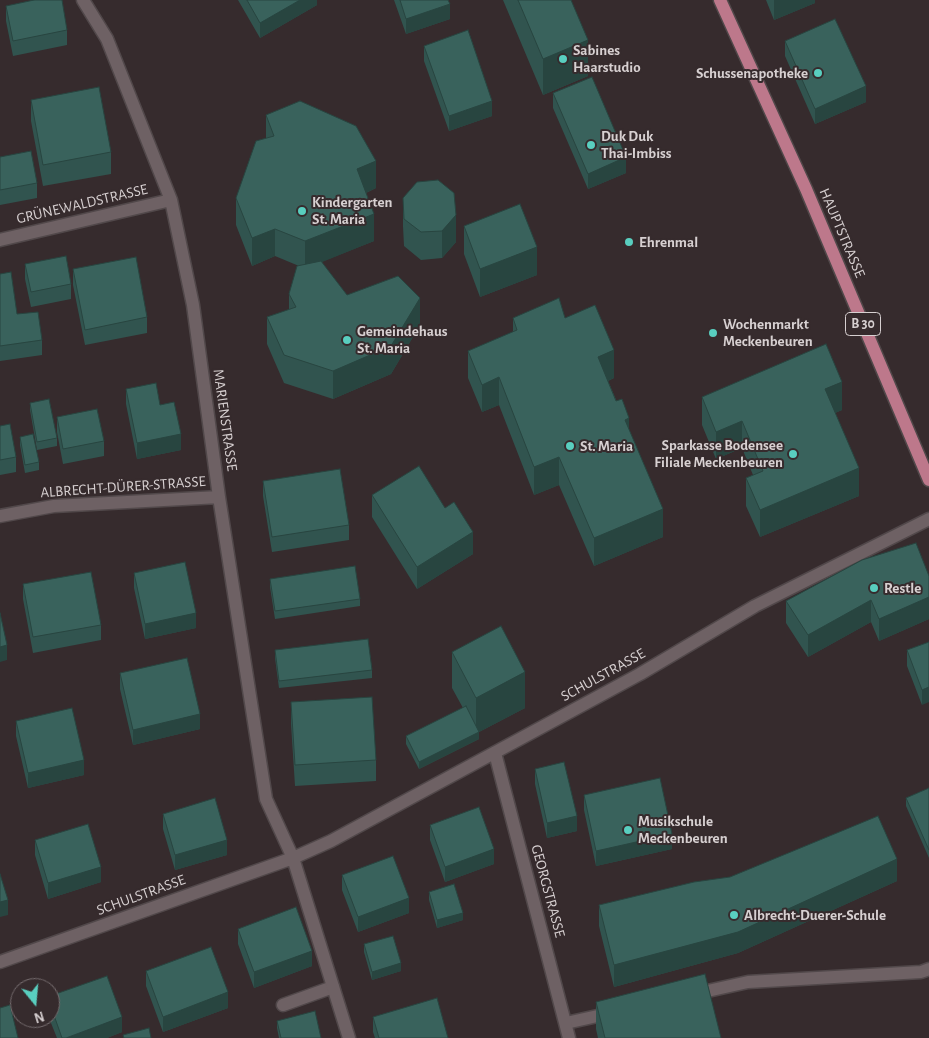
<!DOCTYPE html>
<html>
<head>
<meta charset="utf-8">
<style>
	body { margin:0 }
	#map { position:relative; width:929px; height:1038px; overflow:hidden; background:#362b2d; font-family:"Alegreya Sans",sans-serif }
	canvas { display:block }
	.north { position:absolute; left:10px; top:978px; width:50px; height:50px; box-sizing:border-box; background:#362b2d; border:1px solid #766d6f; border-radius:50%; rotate:163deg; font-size:14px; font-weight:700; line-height:20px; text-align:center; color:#d7d0d1 }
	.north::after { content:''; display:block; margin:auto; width:18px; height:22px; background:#59cebf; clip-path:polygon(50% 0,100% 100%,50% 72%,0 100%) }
</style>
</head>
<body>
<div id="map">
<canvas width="929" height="1038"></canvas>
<div class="north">N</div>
</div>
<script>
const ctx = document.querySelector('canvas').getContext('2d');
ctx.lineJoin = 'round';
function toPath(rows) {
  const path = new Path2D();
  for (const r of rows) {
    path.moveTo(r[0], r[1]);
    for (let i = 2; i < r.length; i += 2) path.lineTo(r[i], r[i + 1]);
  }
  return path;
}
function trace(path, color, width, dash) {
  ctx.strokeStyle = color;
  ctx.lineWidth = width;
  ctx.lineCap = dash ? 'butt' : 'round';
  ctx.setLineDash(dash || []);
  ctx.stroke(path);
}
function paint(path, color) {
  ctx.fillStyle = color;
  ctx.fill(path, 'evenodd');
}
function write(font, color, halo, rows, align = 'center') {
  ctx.font = font + ' "Alegreya Sans",sans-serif';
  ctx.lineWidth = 4;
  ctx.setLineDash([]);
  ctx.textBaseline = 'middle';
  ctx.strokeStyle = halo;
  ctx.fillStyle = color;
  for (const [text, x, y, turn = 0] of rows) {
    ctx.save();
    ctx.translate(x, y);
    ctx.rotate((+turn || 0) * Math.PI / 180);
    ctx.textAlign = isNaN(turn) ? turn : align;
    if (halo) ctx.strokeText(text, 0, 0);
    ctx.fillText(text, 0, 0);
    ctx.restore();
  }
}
const service = toPath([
	[694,994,748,982,921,972,929,969],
	[283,1005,333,987],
	[566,1023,611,1013]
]);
const minor = toPath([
	[83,0,107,39,171,200,193,305,219,497,266,799,293,858,349,1038],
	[0,240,171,200],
	[0,516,54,506,219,497],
	[495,753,569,1038],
	[0,962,293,858,331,841,640,674,755,606,929,519]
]);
const primary = toPath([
	[720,0,806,189,929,480]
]);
trace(service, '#51484a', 15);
trace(minor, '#51484a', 15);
trace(primary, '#51484a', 15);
trace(service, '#6e6164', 12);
trace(minor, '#6e6164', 12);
trace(primary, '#bd788b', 12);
paint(toPath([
	[238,0,317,0,317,5,260,38],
	[394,0,448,0,450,19,406,34],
	[503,0,571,0,588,76,543,95],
	[766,0,815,0,815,3,774,20],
	[6,6,67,30,67,45,13,56,6,21],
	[785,41,866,102,815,124,785,56],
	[424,46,492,116,449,131,424,61],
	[553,93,626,173,588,189,553,108],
	[31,100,111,152,111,174,43,186,31,121],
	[266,115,376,188,366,193,374,241,321,262,347,295,420,325,391,374,333,399,284,383,267,344,267,317,289,310,289,294,299,266,275,256,252,266,236,225,236,198,266,138],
	[0,157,37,183,37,198,0,205],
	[403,198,456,242,442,258,421,260,404,246,403,226],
	[464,226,537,275,480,297,464,254],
	[25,264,71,284,71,299,31,307,25,279],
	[73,269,147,317,147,333,85,345,73,285],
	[0,274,17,314,42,340,42,355,0,361],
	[513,318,565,318,614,378,608,381,629,430,663,537,594,566,559,485,534,495,499,405,482,412,468,378,468,351,513,332],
	[126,389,160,405,181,450,137,459,126,404],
	[702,397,842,410,835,413,859,496,760,537,746,506,746,478,753,475,742,448,716,459,702,425],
	[30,403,57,438,57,446,37,450,30,410],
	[57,417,104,441,104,456,63,464,57,432],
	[0,426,16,457,16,472,0,475],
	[20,437,39,462,39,470,25,473,20,445],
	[263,481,349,525,349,540,272,552,263,496],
	[372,495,473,554,417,589,372,517],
	[134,573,196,628,145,639,134,588],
	[929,576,929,619,879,641,871,622,808,657,786,623,786,601],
	[270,579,360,599,360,606,275,619,270,587],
	[23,584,101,625,101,640,33,653,23,599],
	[929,642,922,705,907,666,907,650],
	[275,650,372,670,372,678,279,688,275,658],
	[452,652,525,708,479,732,479,739,419,769,406,744,406,736,463,708,452,688],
	[120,673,200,729,133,745,120,689],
	[291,702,376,760,376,781,295,786,291,724],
	[16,721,84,775,28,788,16,736],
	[535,769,577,831,547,838,535,784],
	[929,788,929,858,906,806,906,798],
	[584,795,672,849,596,866,584,810],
	[163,814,227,855,175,870,163,829],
	[430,825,494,864,445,882,430,840],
	[35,840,101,882,48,899,35,855],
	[342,875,409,913,358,932,342,890],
	[730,877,897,881,738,953,614,987,599,926,599,905],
	[429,892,463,920,437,928,429,900],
	[238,929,312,966,254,988,238,944],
	[364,944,401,971,372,980,364,952],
	[146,971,228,1008,163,1032,146,986],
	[50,996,122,1032,107,1038,57,1038,49,1018],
	[596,1002,721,1038,598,1038,596,1029],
	[373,1017,448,1038,375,1038,373,1032],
	[277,1021,321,1038,279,1038,277,1028]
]), '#31544f');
paint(toPath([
	[300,0,317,0,317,5,260,38,260,23],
	[774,0,815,0,815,3,774,20],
	[450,4,450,19,406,34,406,19],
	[588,40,588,76,543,95,543,59],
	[866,86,866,102,815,124,815,109],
	[492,101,492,116,449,131,449,116],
	[626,157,626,173,588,189,588,174],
	[376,161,376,188,357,197,357,169],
	[374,214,374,241,305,269,305,241],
	[456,215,456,242,442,258,442,231],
	[275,229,275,256,252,266,252,238],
	[537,247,537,275,480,297,480,269],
	[420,298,420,325,391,374,333,399,333,371],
	[614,350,614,378,598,385,598,357],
	[499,377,499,405,482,412,482,385],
	[842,382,842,410,825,417,825,389],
	[629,418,629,445,625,420],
	[742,421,742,448,716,459,716,432],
	[181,434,181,450,137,459,137,443],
	[559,457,559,485,534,495,534,467],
	[859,468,859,496,760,537,760,510],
	[663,509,663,537,594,566,594,538],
	[473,532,473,554,417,589,417,567],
	[929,597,929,619,879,641,879,619],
	[871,600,871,622,808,657,808,635],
	[196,613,196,628,145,639,145,624],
	[7,645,7,660,0,662,0,647],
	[525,672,525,708,479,732,479,739,419,769,419,762,476,733,476,698],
	[929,687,929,702,922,705,922,690],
	[200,714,200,729,133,745,133,730],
	[84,760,84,775,28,788,28,773],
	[577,816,577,831,547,838,547,823],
	[672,834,672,849,596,866,596,851],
	[227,840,227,855,175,870,175,855],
	[494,849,494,864,445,882,445,867],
	[897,859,897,881,738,953,614,987,614,965],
	[101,867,101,882,48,899,48,883],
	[409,898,409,913,358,932,358,917],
	[8,900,8,915,0,917,0,902],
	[463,913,463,920,437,928,437,920],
	[312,951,312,966,254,988,254,972],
	[401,963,401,971,372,980,372,972],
	[228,992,228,1008,163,1032,163,1017],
	[122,1017,122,1032,107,1038,66,1038]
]), '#284540');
const building = toPath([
	[34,0,62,0,67,30,13,41,6,6,34,0],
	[247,0,300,0,260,23,247,0],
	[400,0,448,0,450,4,406,19,400,0],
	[518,0,571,0,588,40,543,59,518,0],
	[835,19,866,86,815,109,785,41,835,19],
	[468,30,492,101,449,116,424,46,468,30],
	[592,77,626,157,588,174,553,93,592,77],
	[99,87,111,152,43,165,31,100,99,87],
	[300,101,356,126,376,161,357,169,374,214,305,241,275,229,252,238,236,198,256,141,274,136,266,115,300,101],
	[31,151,37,183,0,190,0,157,31,151],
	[438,180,454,193,456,215,442,231,421,232,404,219,403,198,417,182,438,180],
	[520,204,537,247,480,269,464,226,520,204],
	[66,256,71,284,31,292,25,264,66,256],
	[136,257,147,317,85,330,73,269,136,257],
	[321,261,347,295,398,276,420,298,391,346,333,371,284,355,267,317,296,307,289,294,297,266,321,261],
	[11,272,17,314,38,312,42,340,0,346,0,274,11,272],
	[559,298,565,318,595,305,614,350,598,357,616,401,622,399,629,418,625,420,663,509,594,538,559,457,534,467,499,377,482,385,468,351,517,330,513,318,559,298],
	[826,344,842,382,825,389,859,468,760,510,746,478,763,471,742,421,716,432,702,397,826,344],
	[156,383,160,405,174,402,181,434,137,443,126,389,156,383],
	[49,399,57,438,37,442,30,403,49,399],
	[97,409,104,441,63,449,57,417,97,409],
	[10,424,16,457,0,460,0,426,10,424],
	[33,434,39,462,25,465,20,437,33,434],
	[419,466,445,508,454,502,473,532,417,567,372,495,419,466],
	[340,469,349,525,272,537,263,481,340,469],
	[916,543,929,576,929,597,879,619,871,600,808,635,786,601,862,560,916,543],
	[185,562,196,613,145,624,134,573,185,562],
	[355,566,360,599,275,611,270,579,355,566],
	[91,572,101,625,33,637,23,584,91,572],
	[0,613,7,645,0,647,0,613],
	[501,626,525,672,476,698,452,652,501,626],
	[368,639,372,670,279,681,275,650,368,639],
	[929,642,929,687,922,690,907,650,929,642],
	[187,658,200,714,133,730,120,673,187,658],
	[372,697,376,760,295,765,291,702,372,697],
	[466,706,479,732,419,762,406,736,466,706],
	[72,708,84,760,28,773,16,721,72,708],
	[564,762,577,816,547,823,535,769,564,762],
	[660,778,672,834,596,851,584,795,660,778],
	[929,788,929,850,906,798,929,788],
	[215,798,227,840,175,855,163,814,215,798],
	[479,807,494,849,445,867,430,825,479,807],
	[878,816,897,859,738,932,614,965,599,905,694,882,730,877,878,816],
	[88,824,101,867,48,883,35,840,88,824],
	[393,856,409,898,358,917,342,875,393,856],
	[0,874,8,900,0,902,0,874],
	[454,884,463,913,437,920,429,892,454,884],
	[296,907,312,951,254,972,238,929,296,907],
	[393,936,401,963,372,972,364,944,393,936],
	[211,947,228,992,163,1017,146,971,211,947],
	[705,974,721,1038,605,1038,596,1002,705,974],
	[107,976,122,1017,66,1038,62,1038,50,1004,50,996,107,976],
	[437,998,448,1038,379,1038,373,1017,437,998],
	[10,1005,18,1038,0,1038,0,1008,10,1005],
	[315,1011,321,1038,281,1038,277,1021,315,1011],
	[149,1028,151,1038,124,1038,123,1035,149,1028]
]);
paint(building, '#39625c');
trace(building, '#284540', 1);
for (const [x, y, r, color] of [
	[563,59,5,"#59cebf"],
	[818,73,5,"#59cebf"],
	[591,145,5,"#59cebf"],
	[302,211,5,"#59cebf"],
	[629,242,5,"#59cebf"],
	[713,333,5,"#59cebf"],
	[347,340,5,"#59cebf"],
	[570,446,5,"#59cebf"],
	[793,454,5,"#59cebf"],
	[874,588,5,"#59cebf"],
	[628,830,5,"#59cebf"],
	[734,915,5,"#59cebf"]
]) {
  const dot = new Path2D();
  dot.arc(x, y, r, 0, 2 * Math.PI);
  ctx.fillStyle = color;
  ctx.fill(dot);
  trace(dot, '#362b2d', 2);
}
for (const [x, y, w] of [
	[863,324,35]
]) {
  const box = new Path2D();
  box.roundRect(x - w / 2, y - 11.5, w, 23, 4);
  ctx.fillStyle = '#362b2d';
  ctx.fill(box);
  trace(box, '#d7d0d1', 1);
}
write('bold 14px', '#d7d0d1', null, [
	["B 30",863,324]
]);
write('bold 15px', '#d7d0d1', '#362b2d', [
	["Sabines",573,50],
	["Haarstudio",573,67],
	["Schussenapotheke",808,73,"right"],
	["Duk Duk",601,136],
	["Thai-Imbiss",601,153],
	["Kindergarten",312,202],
	["St. Maria",312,219],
	["Ehrenmal",639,242],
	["Wochenmarkt",723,324],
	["Meckenbeuren",723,341],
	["Gemeindehaus",357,331],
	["St. Maria",357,348],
	["Sparkasse Bodensee",783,445,"right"],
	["Filiale Meckenbeuren",783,462,"right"],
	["St. Maria",580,446],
	["Restle",884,588],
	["Musikschule",638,821],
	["Meckenbeuren",638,838],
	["Albrecht-Duerer-Schule",744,915]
], 'left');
write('15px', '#d7d0d1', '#362b2d', [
	["GRÜNEWALDSTRASSE",82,204,-13],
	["HAUPTSTRASSE",842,233,67],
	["MARIENSTRASSE",225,420,82],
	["ALBRECHT-DÜRER-STRASSE",123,487,-4],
	["SCHULSTRASSE",603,675,-29],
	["GEORGSTRASSE",548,891,75],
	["SCHULSTRASSE",141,895,-20]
]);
</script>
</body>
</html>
